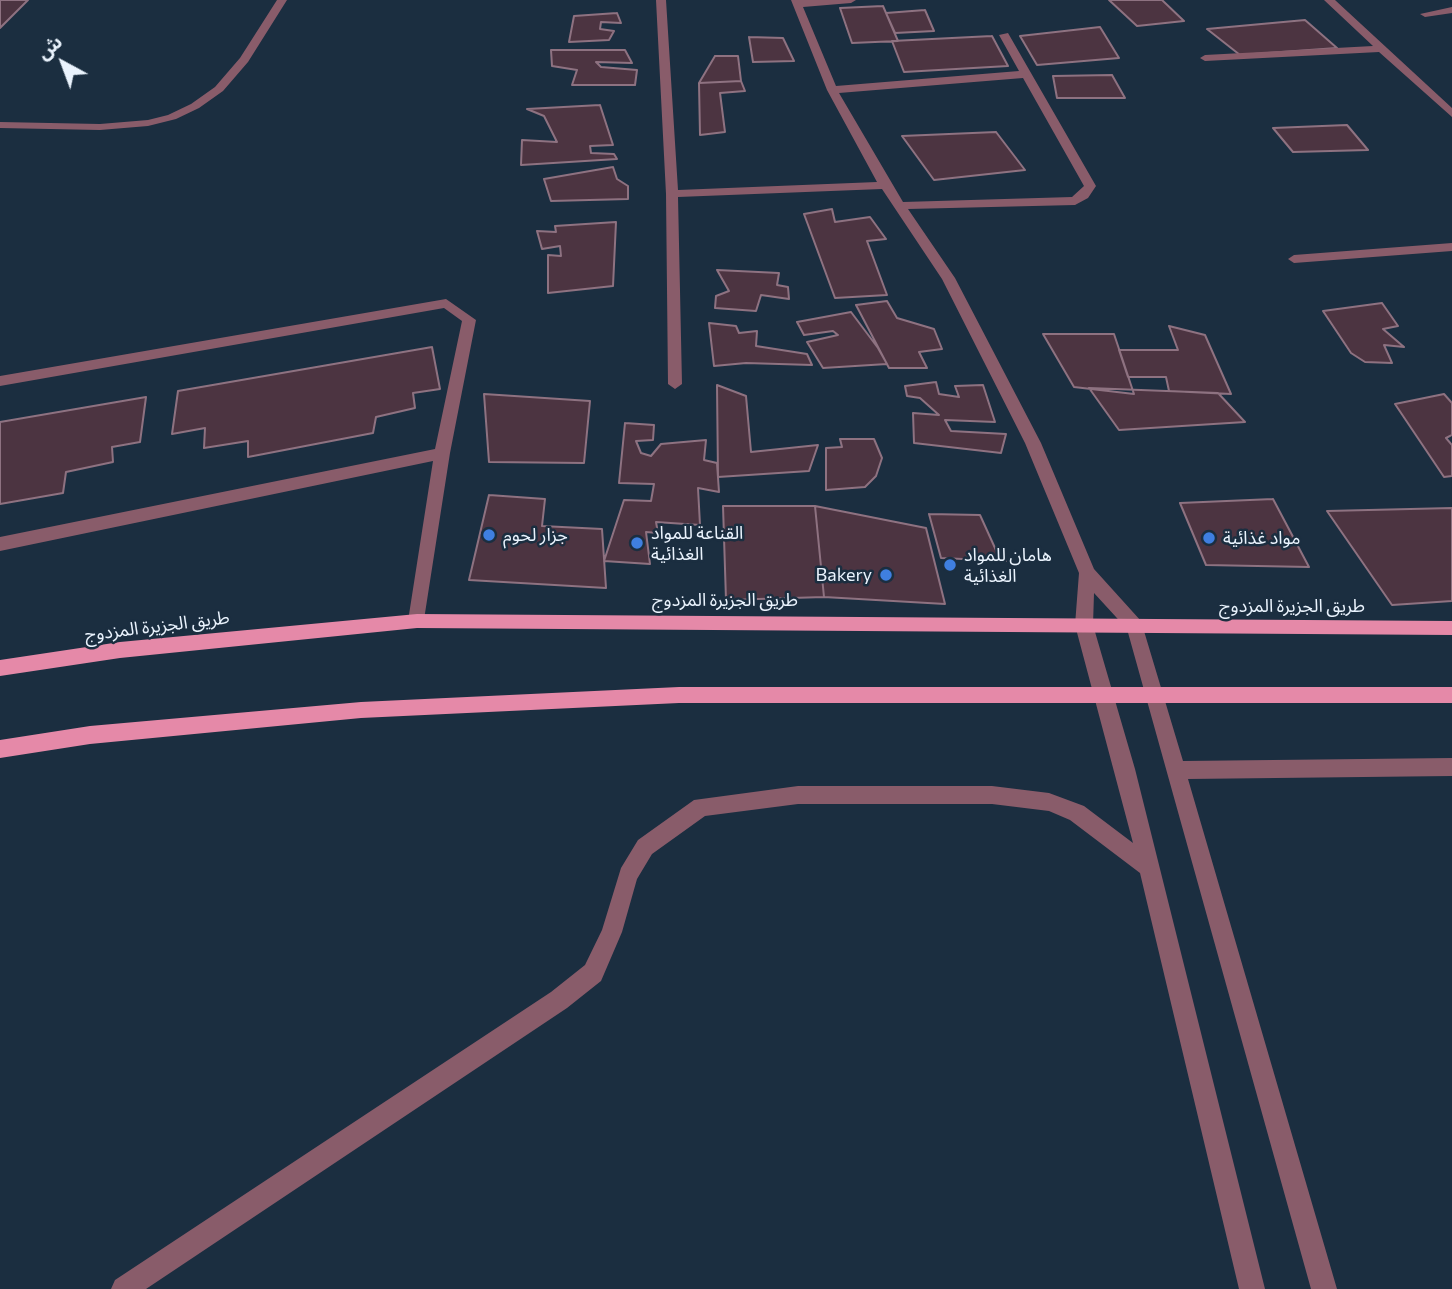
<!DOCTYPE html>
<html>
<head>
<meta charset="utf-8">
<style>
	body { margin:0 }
	#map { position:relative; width:1452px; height:1289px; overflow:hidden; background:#1b2e40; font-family:Commissioner,"Noto Sans Arabic",sans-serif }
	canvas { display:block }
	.north { position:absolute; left:28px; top:28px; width:70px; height:70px; -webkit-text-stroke:5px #1b2e40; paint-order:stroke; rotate:319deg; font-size:19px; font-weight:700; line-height:28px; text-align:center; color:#eaf3fd }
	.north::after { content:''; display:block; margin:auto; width:24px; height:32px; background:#eaf3fd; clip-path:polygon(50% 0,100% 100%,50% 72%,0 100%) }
</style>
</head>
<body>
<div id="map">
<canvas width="1452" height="1289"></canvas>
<div class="north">ش</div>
</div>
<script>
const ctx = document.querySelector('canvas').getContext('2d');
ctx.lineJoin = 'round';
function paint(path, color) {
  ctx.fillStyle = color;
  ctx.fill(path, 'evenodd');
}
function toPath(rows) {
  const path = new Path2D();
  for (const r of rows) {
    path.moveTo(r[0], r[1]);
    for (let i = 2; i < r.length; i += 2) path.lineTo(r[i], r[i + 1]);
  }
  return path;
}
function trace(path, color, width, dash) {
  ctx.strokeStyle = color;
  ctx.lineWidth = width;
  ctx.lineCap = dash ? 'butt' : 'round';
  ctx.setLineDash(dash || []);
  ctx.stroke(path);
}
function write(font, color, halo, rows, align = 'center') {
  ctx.font = font + ' Commissioner,"Noto Sans Arabic",sans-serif';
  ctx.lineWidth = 5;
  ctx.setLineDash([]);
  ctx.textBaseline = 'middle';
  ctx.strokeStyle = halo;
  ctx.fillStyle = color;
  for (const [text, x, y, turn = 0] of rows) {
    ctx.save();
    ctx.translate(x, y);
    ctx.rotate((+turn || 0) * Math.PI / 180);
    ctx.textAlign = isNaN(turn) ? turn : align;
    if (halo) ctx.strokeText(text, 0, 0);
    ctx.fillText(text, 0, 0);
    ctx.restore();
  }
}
const building = toPath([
	[0,0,28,0,0,28,0,0],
	[1109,0,1162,0,1184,21,1137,26,1109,0],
	[883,6,898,41,852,43,840,8,883,6],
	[925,10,934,31,895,33,886,13,925,10],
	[617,13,621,23,601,22,600,29,614,31,609,40,569,42,574,16,617,13],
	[1305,20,1337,48,1240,55,1207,29,1305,20],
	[1100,27,1119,58,1037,65,1020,36,1100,27],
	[992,36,1008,66,904,72,892,41,992,36],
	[749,37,783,38,794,61,753,62,749,37],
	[551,50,625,50,632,63,596,62,601,67,637,70,635,85,572,85,577,70,552,66,551,50],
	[715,56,738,56,741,81,699,83,715,56],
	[1112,75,1125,98,1057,98,1053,76,1112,75],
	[741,81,745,91,720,93,725,132,700,135,699,83,741,81],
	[600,105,613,145,590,146,591,153,614,154,617,159,521,165,522,140,557,142,544,116,527,109,600,105],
	[1347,125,1368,150,1293,152,1273,128,1347,125],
	[996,132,1025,170,934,180,902,136,996,132],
	[613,167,617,179,628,186,628,199,551,201,544,179,613,167],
	[832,209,835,222,870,217,886,239,867,241,887,295,835,298,804,214,832,209],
	[616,222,613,286,548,293,548,255,561,256,560,246,542,249,537,231,556,232,555,226,616,222],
	[717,270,779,273,777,285,788,287,789,299,761,295,756,311,715,308,716,296,729,291,717,270],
	[887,301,897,318,934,329,942,349,919,352,927,368,889,368,856,305,887,301],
	[1382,303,1398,326,1383,329,1404,347,1384,345,1392,363,1365,362,1351,353,1323,311,1382,303],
	[851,312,878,348,887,364,823,368,807,342,838,335,833,331,804,335,797,322,851,312],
	[709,323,736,326,739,333,757,331,756,346,807,354,812,365,746,363,714,366,709,323],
	[1169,326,1205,335,1231,394,1169,391,1166,377,1128,377,1119,350,1178,350,1169,326],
	[1043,334,1114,334,1134,394,1074,387,1043,334],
	[432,347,440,389,413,393,415,408,376,417,373,433,248,457,248,441,204,448,205,428,172,434,178,391,432,347],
	[936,382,939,394,959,397,955,386,983,385,995,422,945,420,951,431,1006,434,1001,453,914,443,913,413,939,415,920,398,907,396,905,386,936,382],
	[717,385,746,396,751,452,818,445,809,471,718,477,717,385],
	[1089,388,1218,393,1245,422,1119,430,1089,388],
	[484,394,590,401,584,463,489,462,484,394],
	[1444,394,1452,403,1452,435,1446,438,1452,445,1452,476,1444,477,1395,404,1444,394],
	[146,397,140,442,112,447,113,462,66,472,63,493,0,504,0,422,146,397],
	[625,423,654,425,653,440,636,441,641,453,651,456,661,444,706,440,704,460,717,463,719,492,698,488,700,525,656,522,658,533,646,532,650,564,604,561,624,500,651,501,654,484,619,483,625,423],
	[840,439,874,439,882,458,876,476,865,487,826,490,826,448,842,447,840,439],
	[489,495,545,499,542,526,602,529,606,588,469,580,489,495],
	[1273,499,1309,567,1206,565,1180,503,1273,499],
	[723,506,815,506,824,597,726,600,723,506],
	[815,506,926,528,945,604,824,597,815,506],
	[1452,508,1452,601,1392,605,1327,511,1452,508],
	[929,514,980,515,1000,559,1006,561,941,558,929,514]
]);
paint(building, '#4c3441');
trace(building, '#8e7281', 2);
paint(toPath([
	[277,0,287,0,248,62,223,91,199,108,176,119,148,126,100,130,0,128,0,122,100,124,148,120,168,115,191,104,215,87,240,58,277,0],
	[656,0,666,0,678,190,877,182,827,90,791,0,856,0,851,3,803,7,836,86,1019,71,999,35,1008,33,1096,186,1088,198,1075,205,908,209,955,278,1041,443,1094,569,1141,621,1183,761,1452,758,1452,776,1188,779,1337,1289,1311,1289,1127,629,1094,593,1093,625,1135,769,1265,1289,1239,1289,1140,873,1070,820,1049,811,992,804,798,804,705,816,652,854,637,879,622,932,601,981,567,1008,146,1289,111,1289,115,1280,551,992,585,965,602,930,621,868,638,840,694,800,798,786,992,786,1049,793,1084,806,1133,843,1075,625,1079,573,1025,443,942,279,882,189,678,197,682,384,675,389,668,384,666,194,656,0],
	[1023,78,1084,186,1072,197,903,202,839,93,1023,78],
	[1324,0,1335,0,1452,108,1452,117,1379,52,1205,61,1200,58,1205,55,1373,46,1324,0],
	[1452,7,1452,13,1425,17,1420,14,1452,7],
	[1452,243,1452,251,1294,263,1288,259,1294,255,1452,243],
	[446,299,476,320,450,453,423,626,417,628,411,626,408,621,433,461,0,551,0,537,435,449,462,321,444,308,0,386,0,376,446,299]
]), '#895c6a');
paint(toPath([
	[417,614,1452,621,1452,635,417,628,120,658,0,676,0,660,120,642,417,614],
	[679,687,1452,687,1452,703,679,703,361,718,90,744,0,758,0,740,90,726,361,702,679,687]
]), '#e589a8');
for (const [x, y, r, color] of [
	[489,535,7,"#3f7fe0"],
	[1209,538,7,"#3f7fe0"],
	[637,543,7,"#3f7fe0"],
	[950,565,7,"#3f7fe0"],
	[886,575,7,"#3f7fe0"]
]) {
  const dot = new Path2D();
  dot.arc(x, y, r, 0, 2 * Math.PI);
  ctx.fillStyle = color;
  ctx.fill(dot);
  trace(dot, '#1b2e40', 2.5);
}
write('18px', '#eaf3fd', '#1b2e40', [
	["القناعة للمواد",651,533],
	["الغذائية",651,554],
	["جزار لحوم",503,535],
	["مواد غذائية",1223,538],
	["هامان للمواد",964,555],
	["الغذائية",964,576],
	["Bakery",872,575,"right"]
], 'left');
write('18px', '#eaf3fd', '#1b2e40', [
	["طريق الجزيرة المزدوج",725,600],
	["طريق الجزيرة المزدوج",1292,606],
	["طريق الجزيرة المزدوج",157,626,-7]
]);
</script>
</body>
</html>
